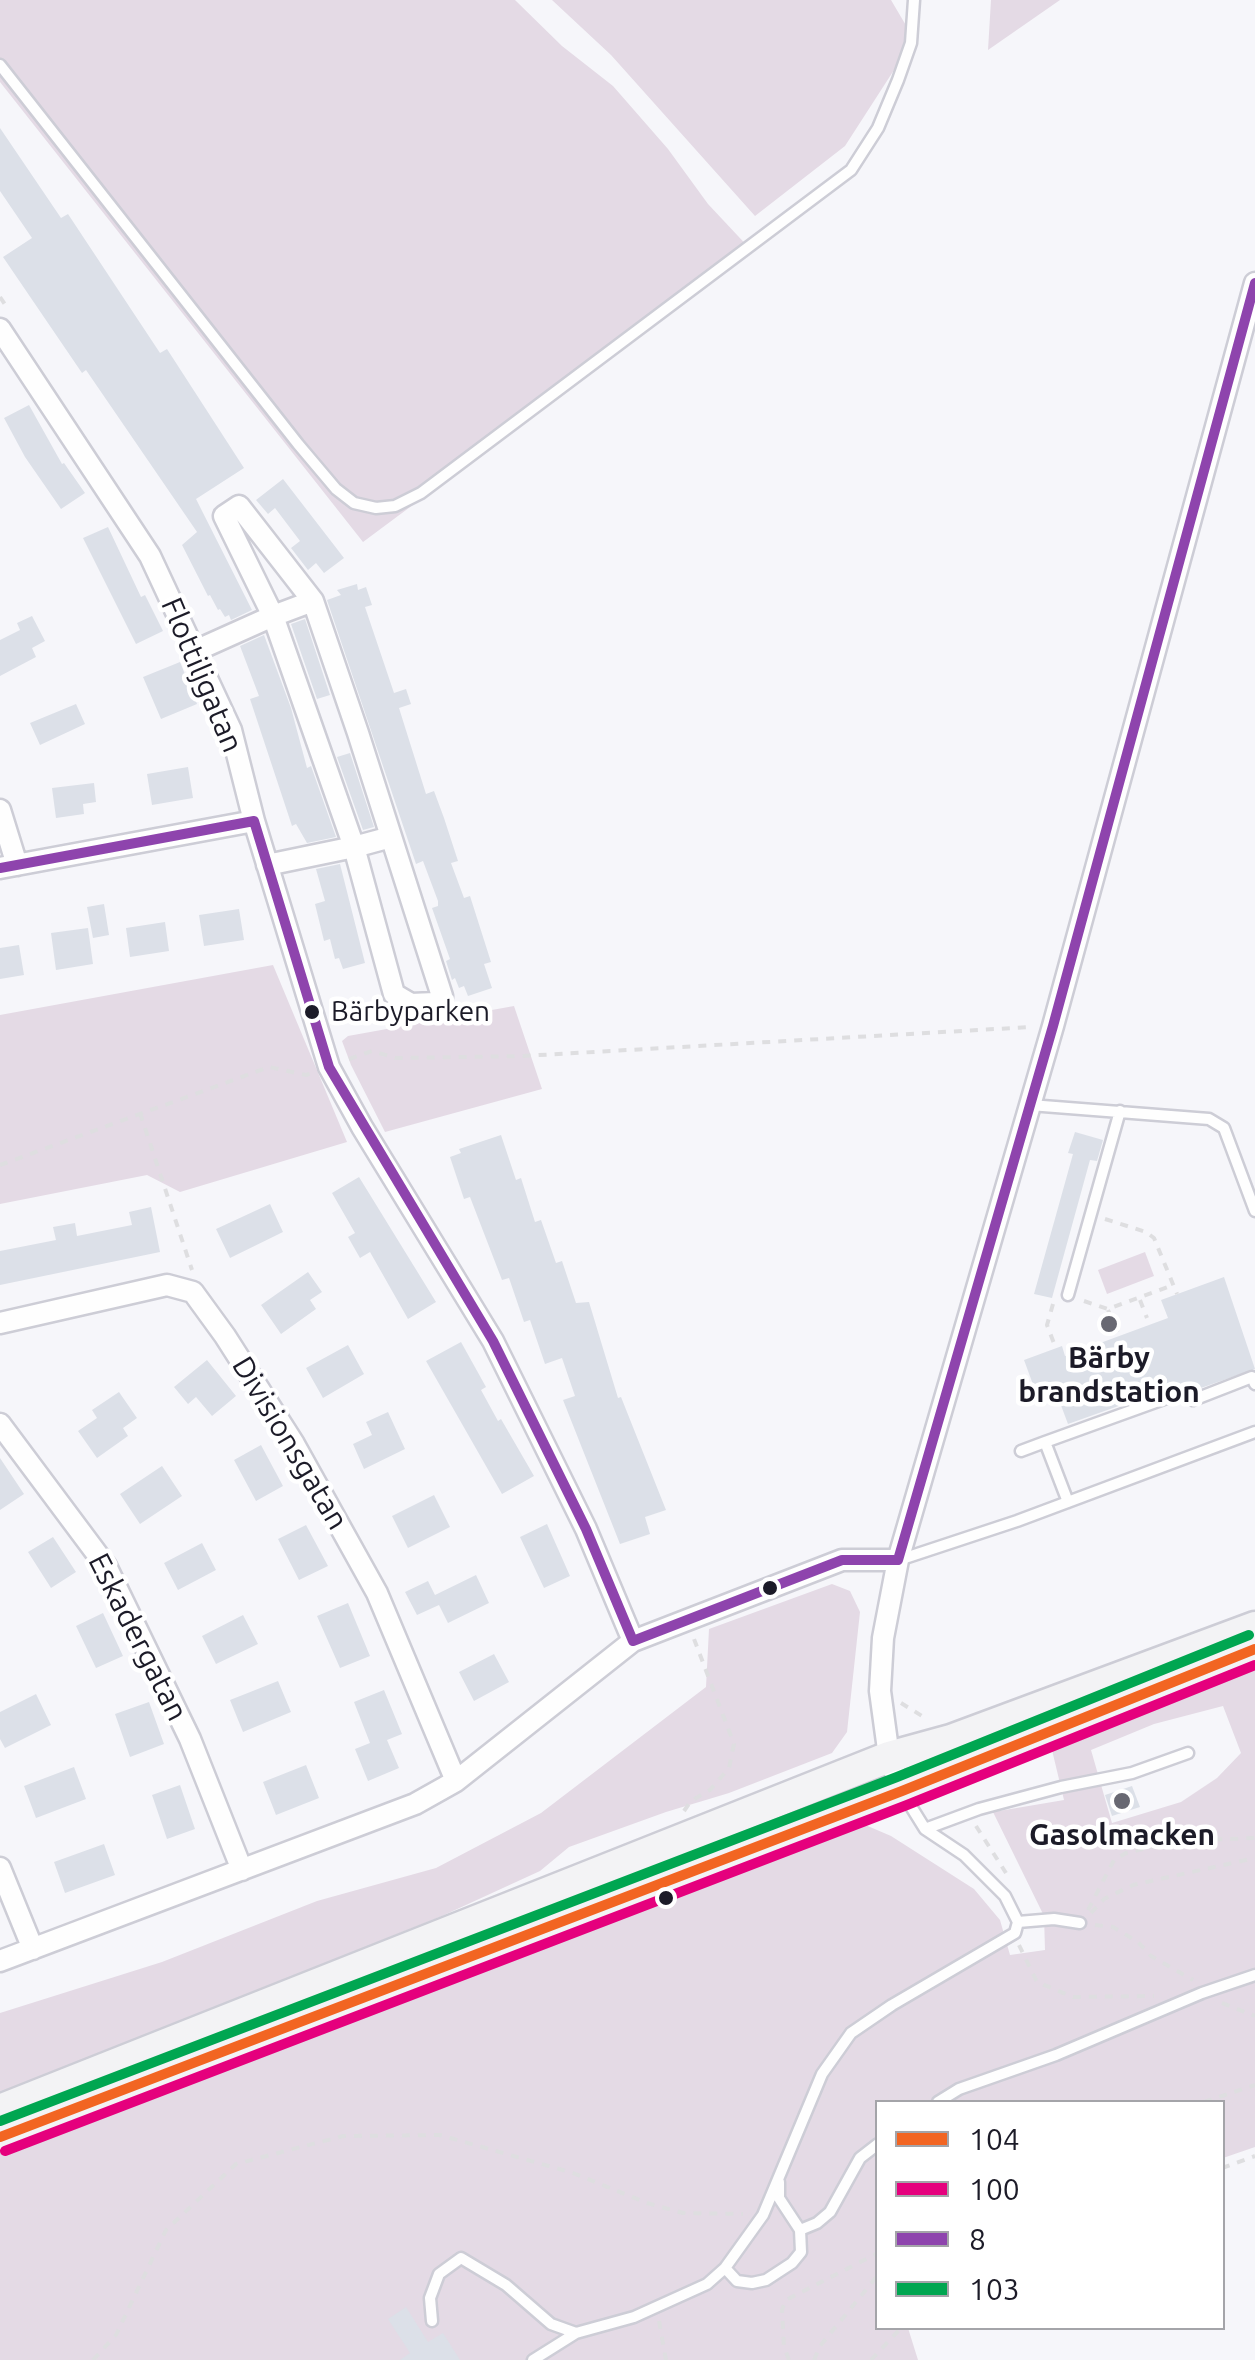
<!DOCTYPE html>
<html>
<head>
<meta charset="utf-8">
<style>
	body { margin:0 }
	#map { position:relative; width:1255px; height:2360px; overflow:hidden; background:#f6f6fa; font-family:Ubuntu,sans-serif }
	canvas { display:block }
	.legend { position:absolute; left:875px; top:2100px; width:350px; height:230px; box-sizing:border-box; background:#fff; border:2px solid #a4a4a9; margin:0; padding:12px 18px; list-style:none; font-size:30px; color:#1c1b28 }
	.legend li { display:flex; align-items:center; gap:20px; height:50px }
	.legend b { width:50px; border:2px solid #a4a4a9 }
</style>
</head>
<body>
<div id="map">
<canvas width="1255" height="2360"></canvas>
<ul class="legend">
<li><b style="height:12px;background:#f26522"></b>104</li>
<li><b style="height:12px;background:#e5007d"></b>100</li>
<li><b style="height:12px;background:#8e44ad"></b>8</li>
<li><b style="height:12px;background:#00a651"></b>103</li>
</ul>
</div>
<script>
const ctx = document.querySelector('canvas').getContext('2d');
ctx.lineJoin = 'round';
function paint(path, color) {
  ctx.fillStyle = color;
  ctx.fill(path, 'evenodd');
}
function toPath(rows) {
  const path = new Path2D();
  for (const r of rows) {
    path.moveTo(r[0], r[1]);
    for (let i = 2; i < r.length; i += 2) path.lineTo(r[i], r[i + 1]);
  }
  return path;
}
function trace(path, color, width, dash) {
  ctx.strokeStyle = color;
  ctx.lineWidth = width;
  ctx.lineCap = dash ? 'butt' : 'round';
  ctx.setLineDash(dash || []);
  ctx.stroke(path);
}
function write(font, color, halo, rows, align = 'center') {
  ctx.font = font + ' Ubuntu,sans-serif';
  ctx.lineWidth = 9;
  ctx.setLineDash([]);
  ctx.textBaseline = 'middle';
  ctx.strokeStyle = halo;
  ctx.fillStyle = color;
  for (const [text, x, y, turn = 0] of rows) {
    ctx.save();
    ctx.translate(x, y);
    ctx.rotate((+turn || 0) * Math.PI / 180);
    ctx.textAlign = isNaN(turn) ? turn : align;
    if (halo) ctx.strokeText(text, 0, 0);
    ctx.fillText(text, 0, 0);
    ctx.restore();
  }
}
paint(toPath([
	[0,0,515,0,562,46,613,86,668,149,708,204,753,252,363,542,0,82],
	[552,0,891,0,914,39,845,146,755,216,611,55],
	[991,0,1060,0,988,50],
	[273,965,347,1142,180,1192,147,1175,0,1204,0,1015],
	[514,1006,542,1089,385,1132,351,1065,342,1041,348,1036],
	[1145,1252,1154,1276,1107,1294,1098,1270],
	[832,1584,850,1591,860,1612,847,1732,832,1753,729,1793,666,1812,569,1847,540,1871,442,1916,0,2094,0,2013,162,1962,317,1901,436,1868,541,1813,706,1687,709,1629],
	[1255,1664,1255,2147,1223,2158,1222,2102,878,2102,878,2328,908,2328,918,2360,0,2360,0,2153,517,1948,863,1824,891,1836,974,1889,1000,1920,1010,1955,1045,1950,1044,1916,993,1812,1064,1800,1051,1746],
	[1223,1706,1241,1753,1217,1778,1181,1802,1112,1823,1091,1750,1154,1724]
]), '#e4dae5');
paint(toPath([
	[0,128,61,218,68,214,160,353,167,349,244,468,196,499,252,610,231,620,229,615,225,617,220,609,218,610,210,595,208,596,182,545,197,532,86,370,82,373,3,257,32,238,0,191],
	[29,405,62,464,64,463,85,493,61,509,25,457,4,418],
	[283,479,344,558,324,573,316,563,308,570,291,548,300,541,275,508,268,514,256,500],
	[108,527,141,597,145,595,163,631,136,644,83,538],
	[357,584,358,590,366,587,372,605,365,607,394,693,406,689,411,704,399,708,426,794,434,791,444,818,458,861,451,863,464,898,470,896,491,962,484,964,492,988,468,996,464,986,459,988,455,978,452,980,446,961,450,959,432,908,438,906,438,901,423,861,416,864,327,600,341,595,337,590],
	[32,616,45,641,32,648,36,657,0,676,0,640,20,630,17,623],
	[305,619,330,695,317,699,291,624],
	[264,635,291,708,307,768,311,766,336,837,307,843,296,824,292,826,250,699,259,696,240,646],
	[180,662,197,704,161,719,143,677],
	[76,704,85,724,40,745,30,723],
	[350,753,374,827,363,830,337,757],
	[188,767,193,798,152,805,147,774],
	[94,783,96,802,83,804,84,814,56,818,52,788],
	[340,864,365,963,343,969,339,958,335,959,330,939,324,941,315,904,325,901,316,869],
	[104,904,109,935,93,938,87,907],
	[239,909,244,940,204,946,199,915],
	[165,922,169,951,130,957,126,928],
	[88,928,93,964,56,970,51,933],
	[19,945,24,975,0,979,0,948],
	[1075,1132,1103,1140,1097,1161,1090,1160,1052,1298,1034,1294,1073,1154,1068,1153],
	[501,1135,516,1180,521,1178,535,1222,541,1220,556,1263,562,1261,576,1303,589,1302,618,1398,621,1397,666,1510,645,1517,650,1534,620,1544,563,1400,575,1396,562,1358,545,1364,530,1320,524,1322,509,1278,502,1280,470,1197,464,1199,450,1157,461,1153,459,1149],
	[359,1177,436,1302,408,1319,370,1252,360,1258,348,1237,355,1233,332,1193],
	[270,1204,283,1232,230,1258,216,1229],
	[151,1207,160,1252,0,1285,0,1251,56,1240,53,1227,75,1223,77,1236,132,1225,129,1212],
	[308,1272,322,1292,310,1300,316,1309,281,1334,261,1305],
	[1224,1277,1255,1369,1198,1389,1194,1383,1186,1382,1068,1424,1056,1392,1038,1398,1024,1360,1062,1346,1065,1356,1168,1318,1161,1300],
	[461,1342,486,1387,481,1390,498,1421,501,1419,534,1476,502,1494,426,1361],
	[348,1345,364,1374,323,1398,306,1368],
	[207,1360,236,1396,212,1416,196,1397,188,1404,174,1387],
	[119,1392,137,1418,123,1428,128,1436,97,1458,78,1431,97,1418,92,1410],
	[388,1412,405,1449,364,1469,353,1444,372,1435,366,1422],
	[261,1445,283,1486,256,1501,234,1460],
	[0,1458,24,1494,0,1510],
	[162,1466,182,1496,140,1524,120,1494],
	[434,1495,450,1527,408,1548,392,1516],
	[547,1524,570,1576,544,1588,520,1537],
	[306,1525,328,1566,299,1580,278,1539],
	[53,1537,76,1572,51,1588,28,1552],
	[202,1543,216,1570,178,1590,164,1563],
	[476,1575,489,1603,448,1623,439,1605,417,1615,405,1592,428,1581,435,1595],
	[348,1603,370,1656,340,1668,317,1616],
	[103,1613,123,1656,96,1668,76,1626],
	[243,1615,258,1644,216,1664,202,1636],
	[494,1654,509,1682,474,1701,459,1672],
	[278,1681,291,1712,243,1732,230,1700],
	[384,1690,402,1734,387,1740,399,1768,368,1781,355,1749,370,1743,354,1702],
	[36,1694,51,1725,5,1748,0,1739,0,1712],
	[149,1702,164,1744,130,1757,115,1714],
	[306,1765,319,1798,276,1815,263,1782],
	[74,1767,86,1799,36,1818,24,1786],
	[180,1785,195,1829,167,1839,152,1795],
	[1132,1786,1140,1807,1112,1816,1105,1795],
	[104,1844,115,1875,65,1893,54,1862],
	[406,2307,428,2342,443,2333,460,2360,400,2360,410,2353,388,2319]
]), '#dce0e8');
const service = toPath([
	[0,65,298,444,336,489,354,503,376,508,395,506,421,493,851,170,878,128,898,80,911,43,914,0],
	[1030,1105,1209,1119,1224,1128,1255,1211],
	[1068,1295,1120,1111],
	[1045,1442,1189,1390,1193,1400,1252,1377,1255,1384],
	[1021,1451,1045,1442,1068,1502],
	[899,1560,1017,1521,1255,1432],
	[925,1829,979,1809,1061,1787,1132,1773,1188,1753],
	[1018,1922,1054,1919,1080,1923],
	[938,2102,959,2089,1056,2055,1202,1993,1255,1975],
	[800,2230,817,2223,830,2212,860,2158,878,2144],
	[725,2268,737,2281,752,2283,766,2280,792,2263,801,2252,800,2230,779,2198,779,2182],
	[432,2321,430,2298,439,2274,461,2258,506,2285,551,2324,576,2333],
	[533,2360,576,2333,634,2317,707,2284,725,2268,763,2215,822,2074,851,2033,892,2005,1015,1933,1018,1922,1005,1896,964,1855,925,1829,902,1792]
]);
const minor = toPath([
	[0,329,150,556,231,730,254,821,329,1067,362,1127,493,1341,586,1529,633,1641],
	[195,651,273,616,224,516,239,506,313,601,358,733,442,996,435,1003,411,1004,394,994,354,847,391,837],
	[0,810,17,865],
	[267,865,354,847,273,616,313,601],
	[0,868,254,821],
	[0,1323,167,1285,193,1292,225,1336,294,1444,377,1593,456,1781],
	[0,1424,106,1566,190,1739,242,1870],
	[902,1791,889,1757,880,1691,883,1638,898,1560,1053,1026,1255,283],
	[0,1868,33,1949],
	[0,1961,415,1804,456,1781,633,1641,842,1560,898,1560]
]);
const secondary = toPath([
	[0,2110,889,1757,951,1740,1255,1627],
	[0,2137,902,1791,1255,1649]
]);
trace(service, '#cdcdd6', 15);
trace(minor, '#cdcdd6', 25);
trace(secondary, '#cdcdd6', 35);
trace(toPath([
	[0,297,8,309],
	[349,1059,372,1051,396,1058,523,1056,1031,1027],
	[140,1113,192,1270],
	[0,1165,269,1067,306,1075,312,1073],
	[1105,1219,1146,1232,1154,1238,1177,1294],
	[1140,1300,1147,1318],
	[1084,1301,1108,1309,1173,1285],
	[1053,1304,1047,1325,1055,1346],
	[1108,1310,1118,1333],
	[901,1703,927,1719],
	[684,1811,691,1801,710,1790,729,1768,734,1744,694,1639],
	[976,1826,1006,1873],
	[1088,1910,1114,1860,1126,1853,1176,1841,1255,1838],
	[1091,1913,1104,1899,1133,1885,1255,1858],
	[1095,1925,1113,1927,1138,1942,1151,1956,1193,1980],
	[1019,1945,1037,1982,1073,1997,1154,1996],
	[1222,2003,1255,2016],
	[1204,2102,1255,2085],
	[1222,2168,1255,2156],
	[659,2321,666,2360],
	[93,2360,116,2335,166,2230,236,2164,343,2136,440,2135,573,2173,647,2203,683,2213,743,2214],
	[789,2360,784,2347,782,2310,786,2300,878,2253],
	[814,2360,820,2346,878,2275],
	[871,2360,901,2328]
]), '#dedee0', 4, [8, 8]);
trace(service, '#fefefe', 10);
trace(minor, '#fefefe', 20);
trace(secondary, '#f3f3f5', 30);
trace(toPath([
	[0,2137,902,1791,1255,1649]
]), '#f26522', 10);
trace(toPath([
	[5,2151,907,1805,1255,1665]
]), '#e5007d', 10);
trace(toPath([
	[254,821,329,1067,493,1341,586,1529,633,1641],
	[0,868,254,821],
	[898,1560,1053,1026,1255,283],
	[633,1641,842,1560,898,1560]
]), '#8e44ad', 10);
trace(toPath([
	[0,2121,897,1777,1249,1635]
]), '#00a651', 10);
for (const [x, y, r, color] of [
	[312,1012,9,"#1c1b28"],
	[1109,1324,10,"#686872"],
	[770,1588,9,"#1c1b28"],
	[1122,1801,10,"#686872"],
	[666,1898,9,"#1c1b28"]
]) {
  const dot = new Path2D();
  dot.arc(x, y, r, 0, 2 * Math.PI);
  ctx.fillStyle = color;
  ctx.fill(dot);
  trace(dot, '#fff', 4);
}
write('28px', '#1c1b28', '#fff', [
	["Bärbyparken",331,1012]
], 'left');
write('30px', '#1c1b28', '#fff', [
	["Flottiljgatan",202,675,67],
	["Divisionsgatan",290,1443,59],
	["Eskadergatan",138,1637,63]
]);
write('bold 30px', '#1c1b28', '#fff', [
	["Bärby",1109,1358],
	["brandstation",1109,1392],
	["Gasolmacken",1122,1835]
]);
</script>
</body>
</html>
